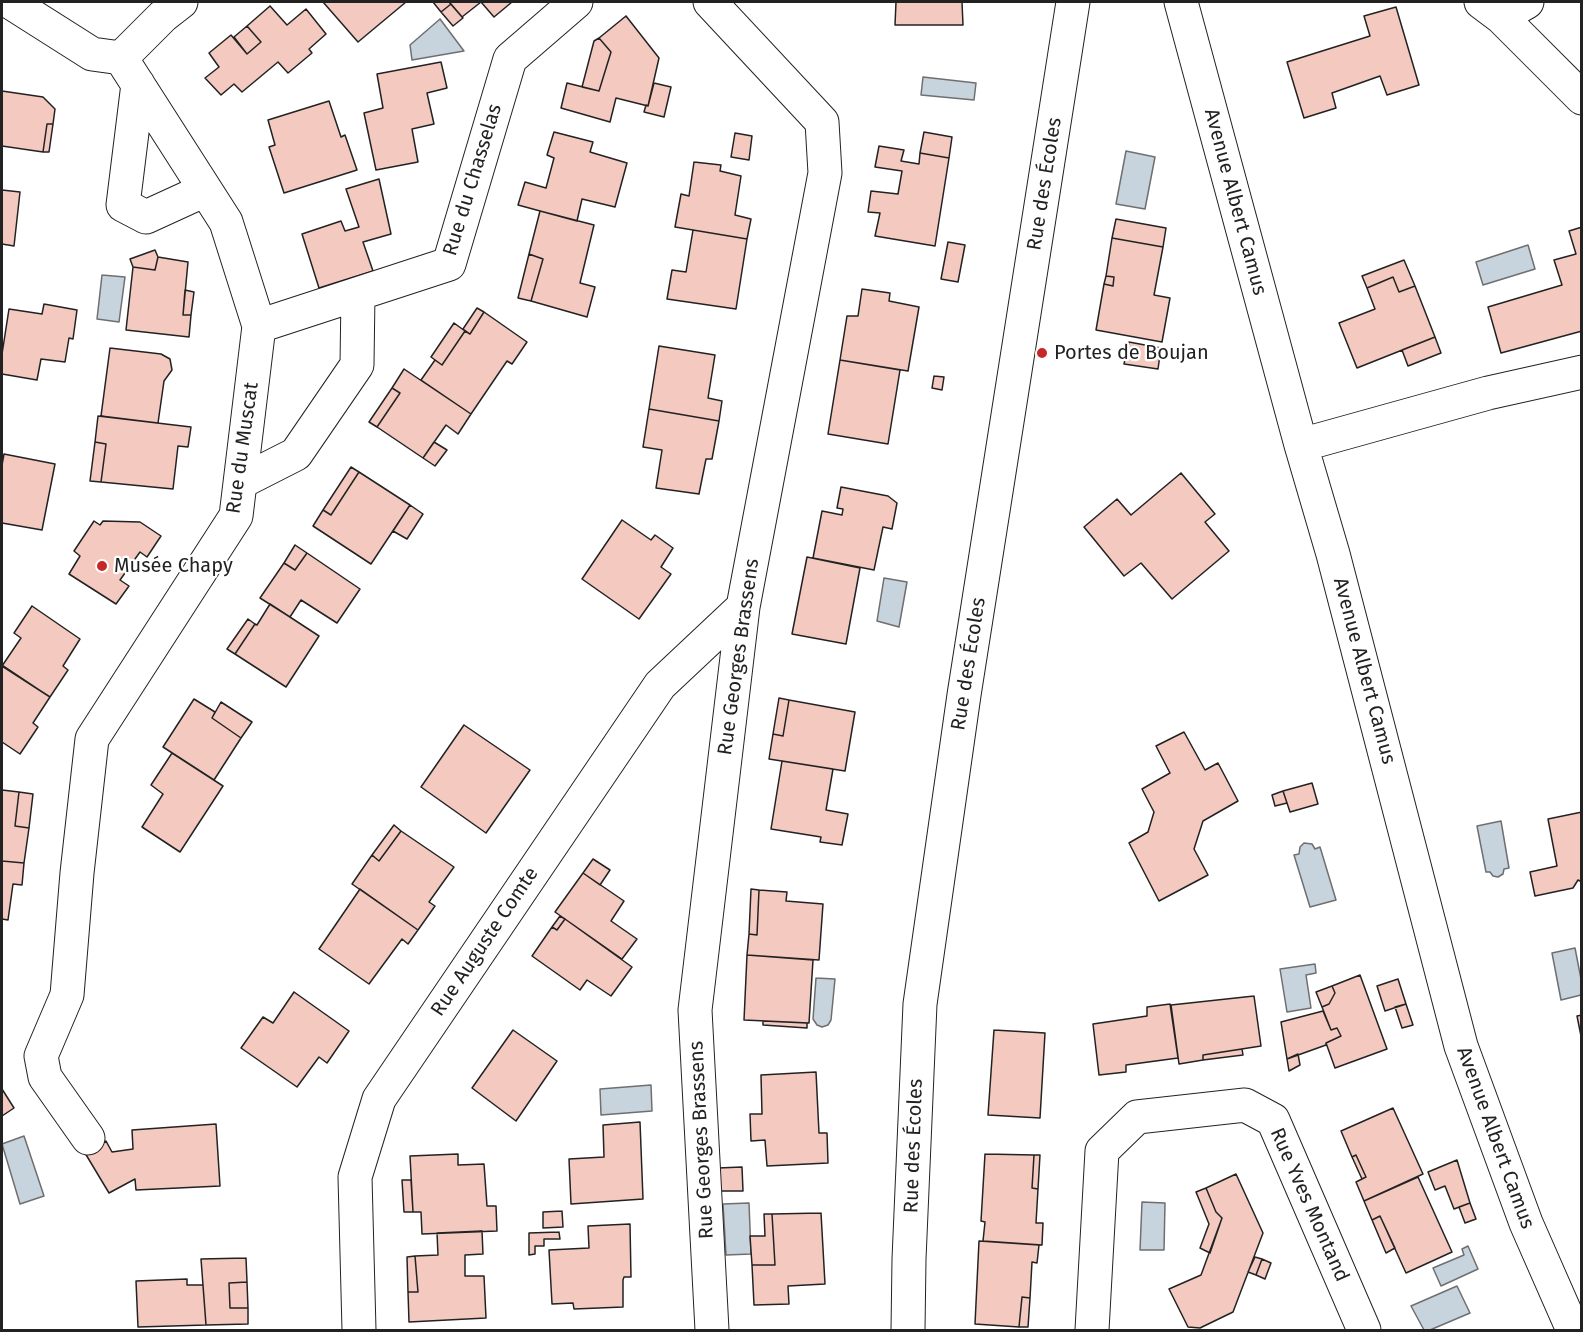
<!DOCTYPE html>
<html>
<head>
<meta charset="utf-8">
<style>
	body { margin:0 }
	#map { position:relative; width:1583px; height:1332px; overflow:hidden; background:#fff; font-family:"Fira Sans",sans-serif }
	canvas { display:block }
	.frame { position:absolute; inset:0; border:3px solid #222; pointer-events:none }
</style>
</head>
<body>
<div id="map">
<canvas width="1583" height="1332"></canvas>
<div class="frame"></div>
</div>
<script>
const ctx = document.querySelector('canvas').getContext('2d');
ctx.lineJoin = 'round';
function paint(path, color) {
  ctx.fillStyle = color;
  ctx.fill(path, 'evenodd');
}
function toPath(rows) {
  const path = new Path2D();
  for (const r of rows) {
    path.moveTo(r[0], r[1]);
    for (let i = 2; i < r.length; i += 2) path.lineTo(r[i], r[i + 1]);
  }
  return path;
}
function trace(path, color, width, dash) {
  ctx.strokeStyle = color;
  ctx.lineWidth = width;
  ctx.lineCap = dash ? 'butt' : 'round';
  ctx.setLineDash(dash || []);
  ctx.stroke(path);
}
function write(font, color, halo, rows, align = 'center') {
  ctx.font = font + ' "Fira Sans",sans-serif';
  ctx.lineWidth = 4.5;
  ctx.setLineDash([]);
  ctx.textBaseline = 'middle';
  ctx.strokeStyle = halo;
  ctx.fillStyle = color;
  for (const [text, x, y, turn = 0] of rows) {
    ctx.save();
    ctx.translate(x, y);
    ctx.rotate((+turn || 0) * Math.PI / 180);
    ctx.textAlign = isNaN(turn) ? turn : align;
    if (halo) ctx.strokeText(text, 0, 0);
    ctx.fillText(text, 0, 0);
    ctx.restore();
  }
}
const water = toPath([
	[440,19,464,51,412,60,410,45,440,19],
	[923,77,976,83,974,100,921,95,923,77],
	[1126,151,1155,157,1145,209,1116,204,1126,151],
	[1528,245,1535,269,1483,285,1476,262,1528,245],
	[102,275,125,277,119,322,97,319,102,275],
	[884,578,907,582,899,627,877,621,884,578],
	[1501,821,1509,868,1504,869,1503,874,1498,877,1493,876,1490,872,1486,872,1477,826,1501,821],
	[1304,843,1312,844,1315,849,1320,847,1336,900,1310,907,1294,855,1299,854,1300,847,1304,843],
	[1575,948,1581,979,1581,995,1561,1000,1552,953,1575,948],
	[1315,964,1316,973,1306,975,1311,1008,1287,1012,1280,969,1315,964],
	[816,978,835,979,831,1020,828,1025,822,1027,817,1025,813,1019,816,978],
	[651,1085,652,1111,601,1115,600,1089,651,1085],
	[24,1136,44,1196,20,1204,2,1144,24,1136],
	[1142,1202,1165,1203,1164,1250,1140,1250,1142,1202],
	[749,1203,751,1254,726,1255,723,1204,749,1203],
	[1468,1246,1478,1269,1441,1286,1433,1268,1464,1255,1462,1249,1468,1246],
	[1457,1286,1470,1313,1430,1330,1424,1330,1411,1306,1457,1286]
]);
paint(water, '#c7d3dd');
trace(water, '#6f6f6f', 1.5);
const building = toPath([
	[323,2,406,2,358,42,323,2],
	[433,2,449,2,451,4,441,12,433,2],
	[449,2,512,2,494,17,481,2,462,17,449,2],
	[896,2,962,2,963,25,895,25,896,2],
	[451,4,463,18,453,26,441,12,451,4],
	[270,6,287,25,306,9,326,34,309,49,312,53,288,73,278,62,242,92,234,84,221,95,205,78,219,67,209,53,231,35,247,54,261,42,247,26,270,6],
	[1396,7,1419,85,1387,95,1380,76,1332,93,1336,108,1304,118,1287,62,1370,36,1364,16,1396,7],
	[626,16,659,58,648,106,616,98,610,122,561,108,567,83,599,91,611,52,599,38,626,16],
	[247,26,261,42,247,54,234,37,247,26],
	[599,38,611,52,599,91,582,87,594,41,599,38],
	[441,62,447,88,427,93,434,124,412,129,418,162,376,170,364,113,383,108,377,74,441,62],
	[654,83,671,87,664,117,644,112,646,105,648,106,654,83],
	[2,91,43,97,55,109,53,124,47,124,43,152,2,146,2,91],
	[329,101,341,137,345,135,357,170,284,193,269,147,275,145,268,120,329,101],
	[47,124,53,124,49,152,43,152,47,124],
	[554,132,593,142,590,152,627,163,615,207,582,199,577,221,518,205,525,182,546,188,554,158,547,155,554,132],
	[924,132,952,137,949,158,920,153,924,132],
	[735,133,752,136,749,160,731,157,735,133],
	[879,146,904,150,901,161,919,164,920,153,949,158,935,246,875,236,880,213,868,212,871,191,898,194,902,171,875,167,879,146],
	[694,162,721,165,720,171,741,176,735,215,751,219,747,239,675,227,681,194,689,196,694,162],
	[379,179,391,234,363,242,373,271,319,288,302,234,341,221,345,231,359,227,346,189,379,179],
	[2,190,20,192,14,246,2,244,2,190],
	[540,211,594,225,580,283,595,287,587,317,531,301,543,259,529,254,540,211],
	[1116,219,1166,228,1163,247,1112,238,1116,219],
	[1582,227,1582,331,1501,353,1488,307,1562,285,1554,260,1576,254,1569,231,1582,227],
	[693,230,747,239,736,309,667,299,672,270,686,272,693,230],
	[1112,238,1163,247,1154,295,1170,298,1162,342,1096,330,1104,284,1113,286,1114,277,1106,276,1112,238],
	[948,242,965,245,958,282,941,279,948,242],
	[155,250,158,257,155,270,133,267,130,259,155,250],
	[529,254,543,259,531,301,518,298,529,254],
	[158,257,188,262,183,315,191,315,189,337,126,330,133,267,155,270,158,257],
	[1404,260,1415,286,1399,292,1393,277,1367,288,1362,276,1404,260],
	[1106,276,1114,277,1113,286,1104,284,1106,276],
	[1393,277,1399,292,1415,286,1435,337,1357,368,1339,323,1375,309,1367,288,1393,277],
	[862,289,890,293,889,301,919,307,908,371,840,360,847,316,858,316,862,289],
	[185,290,194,292,191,315,183,315,185,290],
	[44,304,77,310,73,339,69,338,65,362,41,359,37,380,2,374,2,354,9,309,42,314,44,304],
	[477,308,484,312,470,334,463,329,477,308],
	[484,312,527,342,512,364,507,361,471,414,421,380,435,360,442,365,465,331,470,334,484,312],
	[454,323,465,331,442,365,431,357,454,323],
	[1435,337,1441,353,1408,366,1402,350,1435,337],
	[1129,342,1161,348,1158,369,1124,364,1129,342],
	[659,346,715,355,708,398,722,401,719,421,649,409,659,346],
	[110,348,161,354,170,359,172,370,164,381,158,423,101,416,110,348],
	[840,360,900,370,888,444,828,434,840,360],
	[404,369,471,414,458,434,446,425,423,458,377,427,400,393,392,388,404,369],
	[934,376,944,377,942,390,932,388,934,376],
	[392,388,400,393,377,427,369,422,392,388],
	[649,409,719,421,712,459,706,459,699,494,656,488,662,450,643,447,649,409],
	[98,416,191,427,188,447,178,446,173,489,101,482,106,444,95,442,98,416],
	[95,442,106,444,101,482,90,481,95,442],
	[434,442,447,450,435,466,423,458,434,442],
	[4,454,55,464,42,530,2,523,2,465,4,454],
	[351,467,359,472,331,515,323,510,351,467],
	[359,472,410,505,371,564,313,526,323,510,331,515,359,472],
	[1181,473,1215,514,1205,522,1229,551,1172,599,1141,563,1124,576,1084,527,1117,499,1131,515,1181,473],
	[841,487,888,496,897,503,892,529,883,527,874,570,813,558,822,511,842,515,843,509,837,508,841,487],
	[410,505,423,514,407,539,393,531,410,505],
	[622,520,651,540,655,535,673,548,661,567,671,574,639,619,582,579,622,520],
	[94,521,100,525,103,521,140,522,161,536,147,557,140,552,120,580,129,586,116,604,69,574,80,556,74,551,94,521],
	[295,545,307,553,295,570,284,563,295,545],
	[307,553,360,589,337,623,301,600,290,617,260,598,284,563,295,570,307,553],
	[807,557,860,568,846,644,792,634,807,557],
	[270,604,319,636,286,687,235,654,255,624,257,625,270,604],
	[32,606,80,639,63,666,68,670,50,697,2,666,21,638,14,633,32,606],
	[248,619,255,624,235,654,227,649,248,619],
	[2,665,50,697,33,723,38,727,20,754,2,742,2,665],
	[779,698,789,700,783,736,773,734,779,698],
	[194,699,215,712,212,718,241,738,214,780,163,747,194,699],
	[789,700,855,712,845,771,769,759,773,734,783,736,789,700],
	[221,702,252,722,241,738,212,718,221,702],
	[464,725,530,770,486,833,421,787,464,725],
	[1184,732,1205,770,1218,763,1238,801,1203,821,1194,849,1208,875,1159,901,1129,843,1148,832,1154,812,1142,789,1170,773,1156,746,1184,732],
	[172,753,223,786,180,852,142,827,163,794,151,785,172,753],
	[782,761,833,769,826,810,848,814,842,845,820,842,821,837,771,829,782,761],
	[1312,783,1318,804,1290,812,1283,791,1312,783],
	[2,790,19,792,15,826,29,828,24,863,2,861,2,790],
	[1283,791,1287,803,1275,806,1272,795,1283,791],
	[19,792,33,794,29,828,15,826,19,792],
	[1582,812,1582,882,1578,880,1573,888,1535,896,1530,872,1557,866,1548,819,1582,812],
	[394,825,401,831,379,861,372,855,394,825],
	[401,831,454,867,429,902,435,906,418,930,352,884,372,855,379,861,401,831],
	[593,859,610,870,600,885,583,873,593,859],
	[2,861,24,863,22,885,13,884,8,920,2,919,2,861],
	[583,873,624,901,611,921,637,939,622,959,555,912,583,873],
	[360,889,418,930,408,944,402,939,369,984,319,949,360,889],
	[751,889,759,890,757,935,749,934,751,889],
	[759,890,787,892,786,901,823,904,819,960,747,955,749,934,757,935,759,890],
	[560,916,565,919,557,930,552,927,560,916],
	[565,919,632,967,611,996,587,980,580,990,532,956,552,927,557,930,565,919],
	[747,955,813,960,809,1023,744,1020,747,955],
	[1360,975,1387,1049,1335,1068,1326,1043,1341,1036,1337,1028,1331,1030,1322,1007,1329,1004,1335,993,1332,986,1360,975],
	[1398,979,1406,1004,1385,1011,1377,986,1398,979],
	[1332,986,1335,993,1329,1004,1322,1007,1316,992,1332,986],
	[294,992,349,1031,327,1063,319,1057,297,1087,241,1048,263,1017,273,1023,294,992],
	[1254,996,1261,1046,1203,1055,1203,1060,1179,1064,1171,1005,1254,996],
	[1170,1004,1178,1058,1126,1065,1126,1072,1099,1075,1093,1024,1147,1016,1147,1007,1170,1004],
	[1406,1004,1413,1025,1402,1028,1395,1007,1406,1004],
	[1323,1011,1331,1030,1337,1028,1341,1036,1326,1043,1326,1045,1287,1059,1281,1022,1323,1011],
	[1582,1015,1582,1041,1577,1016,1582,1015],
	[763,1021,807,1023,807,1028,763,1025,763,1021],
	[513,1030,557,1061,516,1121,472,1088,513,1030],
	[994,1030,1045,1033,1040,1118,988,1115,994,1030],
	[1242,1049,1243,1055,1203,1060,1203,1055,1242,1049],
	[1298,1054,1300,1065,1289,1071,1287,1059,1298,1054],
	[816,1072,819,1133,827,1133,828,1163,767,1166,765,1140,751,1141,750,1114,762,1114,761,1075,816,1072],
	[2,1089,14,1108,2,1116,2,1089],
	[1393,1108,1423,1174,1364,1201,1356,1182,1366,1177,1356,1155,1352,1157,1341,1131,1393,1108],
	[640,1122,643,1199,571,1204,569,1159,604,1157,603,1125,640,1122],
	[216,1124,220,1186,136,1190,135,1179,109,1193,85,1153,106,1141,112,1152,133,1149,132,1130,216,1124],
	[458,1154,458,1165,484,1164,487,1206,496,1206,497,1231,422,1234,421,1212,413,1212,410,1156,458,1154],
	[985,1154,1034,1155,1032,1188,1038,1189,1036,1223,1043,1223,1042,1245,983,1241,985,1222,981,1221,985,1154],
	[1034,1155,1040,1155,1038,1189,1032,1188,1034,1155],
	[1356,1155,1366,1177,1362,1179,1352,1157,1356,1155],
	[1457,1160,1470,1203,1454,1209,1445,1186,1435,1190,1428,1172,1457,1160],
	[742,1167,743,1191,719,1191,718,1168,742,1167],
	[1236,1174,1263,1233,1233,1312,1200,1328,1188,1327,1169,1289,1201,1275,1222,1218,1216,1212,1206,1188,1236,1174],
	[1418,1177,1452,1252,1406,1273,1380,1216,1372,1220,1364,1201,1418,1177],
	[402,1180,411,1180,413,1212,404,1212,402,1180],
	[1206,1188,1216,1212,1222,1218,1210,1253,1200,1248,1209,1224,1196,1192,1206,1188],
	[1470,1203,1476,1219,1465,1223,1459,1207,1470,1203],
	[562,1211,563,1227,543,1228,543,1212,562,1211],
	[821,1213,825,1284,788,1286,789,1304,754,1305,752,1265,775,1265,772,1214,821,1213],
	[764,1214,772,1214,775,1265,752,1265,750,1236,765,1236,764,1214],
	[1380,1216,1395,1248,1386,1253,1372,1220,1380,1216],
	[630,1224,631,1277,624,1277,623,1280,623,1307,574,1309,573,1303,552,1304,549,1250,589,1248,588,1226,630,1224],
	[482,1231,483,1254,465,1255,465,1276,484,1276,486,1318,409,1322,408,1292,418,1292,415,1256,438,1255,437,1233,482,1231],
	[559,1232,560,1239,544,1239,544,1246,535,1246,535,1254,529,1255,529,1233,559,1232],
	[979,1241,1039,1245,1037,1263,1032,1262,1030,1298,1022,1297,1019,1327,975,1324,979,1241],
	[415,1256,418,1292,408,1292,407,1257,415,1256],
	[1255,1257,1262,1259,1256,1275,1248,1272,1255,1257],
	[246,1258,247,1282,229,1283,230,1308,248,1308,248,1324,206,1325,201,1259,246,1258],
	[1262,1259,1271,1263,1265,1279,1256,1275,1262,1259],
	[187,1279,187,1285,203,1285,206,1325,138,1327,136,1281,187,1279],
	[247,1282,248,1308,230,1308,229,1283,247,1282],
	[1022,1297,1030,1298,1028,1327,1019,1327,1022,1297]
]);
paint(building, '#f3c9c0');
trace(building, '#222', 1.5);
const minor = toPath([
	[10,2,92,54,121,58,163,16,181,2],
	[710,2,822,122,825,173,743,607,695,1010,712,1330],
	[1181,2,1301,445,1333,554,1461,1046,1526,1223,1573,1330],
	[1481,2,1501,17,1582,98],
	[1501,17,1527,2],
	[138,84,123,205,146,217,205,190],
	[259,326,449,264,510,59,576,2],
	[1301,445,1488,393,1582,372],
	[241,482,296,454,357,365,358,294],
	[88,1138,45,1077,41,1056,67,995,77,873,92,739,236,516,259,326,226,222,121,58],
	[359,1330,355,1177,379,1099,660,685,743,607],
	[908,1330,909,1259,920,1004,964,695,1073,2],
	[1092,1330,1102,1151,1137,1117,1245,1105,1273,1120,1364,1330]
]);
trace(minor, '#222', 35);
trace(minor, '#fff', 33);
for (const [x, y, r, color] of [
	[1042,353,6,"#c62828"],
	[102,566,6,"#c62828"]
]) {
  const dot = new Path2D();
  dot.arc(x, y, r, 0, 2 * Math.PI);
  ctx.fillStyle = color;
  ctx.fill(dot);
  trace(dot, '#fff', 2);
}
write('20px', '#222', '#fff', [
	["Rue du Chasselas",473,180,-73],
	["Rue des Écoles",1045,184,-81],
	["Avenue Albert Camus",1235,202,75],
	["Rue du Muscat",243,448,-82],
	["Rue Georges Brassens",739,657,-82],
	["Rue des Écoles",969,664,-81],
	["Avenue Albert Camus",1364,671,75],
	["Rue Auguste Comte",485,942,-56],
	["Avenue Albert Camus",1495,1138,70],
	["Rue Georges Brassens",702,1140,-93],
	["Rue des Écoles",914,1146,-88],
	["Rue Yves Montand",1309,1205,66]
]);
write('20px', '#222', '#fff', [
	["Portes de Boujan",1054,353],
	["Musée Chapy",114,566]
], 'left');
</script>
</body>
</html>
